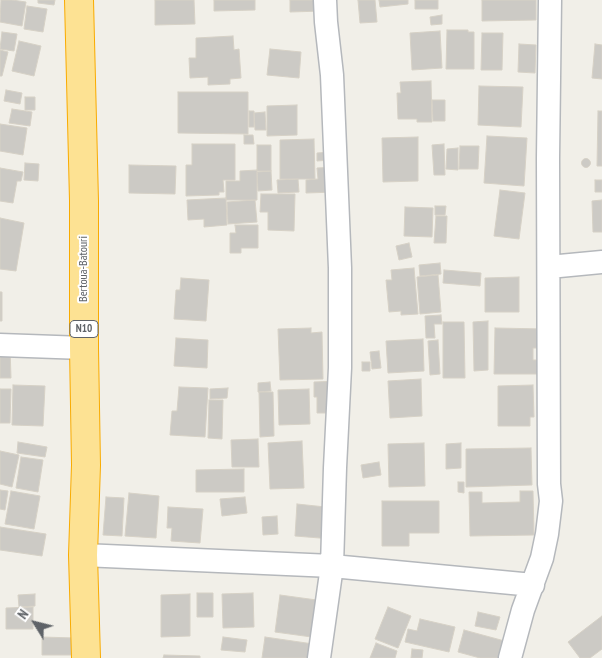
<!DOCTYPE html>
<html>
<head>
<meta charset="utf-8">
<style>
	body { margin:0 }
	#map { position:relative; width:602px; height:658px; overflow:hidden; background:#f1efe8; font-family:"PT Sans Narrow",sans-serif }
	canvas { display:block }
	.north { position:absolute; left:10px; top:598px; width:50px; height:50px; -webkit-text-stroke:4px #fff; paint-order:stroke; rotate:306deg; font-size:14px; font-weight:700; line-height:20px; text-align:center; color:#5f6368 }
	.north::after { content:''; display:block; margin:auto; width:18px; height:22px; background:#5f6368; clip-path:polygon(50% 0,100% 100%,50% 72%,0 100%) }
</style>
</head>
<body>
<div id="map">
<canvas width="602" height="658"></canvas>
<div class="north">N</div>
</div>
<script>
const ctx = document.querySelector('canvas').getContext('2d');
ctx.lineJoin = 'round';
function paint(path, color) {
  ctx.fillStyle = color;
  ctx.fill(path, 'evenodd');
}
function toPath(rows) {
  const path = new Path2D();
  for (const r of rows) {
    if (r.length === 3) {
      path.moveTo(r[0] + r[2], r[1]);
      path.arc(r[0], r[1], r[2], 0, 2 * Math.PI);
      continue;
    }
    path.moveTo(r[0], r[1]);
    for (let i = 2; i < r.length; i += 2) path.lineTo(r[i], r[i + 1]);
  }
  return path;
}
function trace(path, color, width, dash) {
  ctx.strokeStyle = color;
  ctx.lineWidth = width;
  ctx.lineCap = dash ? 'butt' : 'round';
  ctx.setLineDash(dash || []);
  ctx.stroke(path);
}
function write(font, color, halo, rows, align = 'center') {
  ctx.font = font + ' "PT Sans Narrow",sans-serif';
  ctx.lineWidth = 4;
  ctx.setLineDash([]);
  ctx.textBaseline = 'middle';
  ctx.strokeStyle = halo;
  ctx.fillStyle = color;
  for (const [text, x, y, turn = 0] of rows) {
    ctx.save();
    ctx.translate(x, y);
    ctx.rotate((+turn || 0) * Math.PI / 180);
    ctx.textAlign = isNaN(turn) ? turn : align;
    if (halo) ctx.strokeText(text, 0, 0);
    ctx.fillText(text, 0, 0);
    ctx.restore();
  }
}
const building = toPath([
	[1,0,12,0,26,2,22,26,0,22,1,0],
	[38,0,55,0,54,5,38,3,38,0],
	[155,0,194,0,195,24,155,25,155,0],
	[214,0,255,0,255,10,214,11,214,0],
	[290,0,323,0,323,11,290,12,290,0],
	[358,0,375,0,377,22,360,23,358,0],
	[379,0,408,0,408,4,380,7,379,0],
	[415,0,438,0,438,9,415,9,415,0],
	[482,0,536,0,536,20,482,21,482,0],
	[27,6,47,9,43,32,24,29,27,6],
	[442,15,442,24,431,25,430,17,442,15],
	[447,30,468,30,468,32,474,32,474,69,446,69,447,30],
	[440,31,442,68,412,70,410,33,440,31],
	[2,32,17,34,14,51,0,49,2,32],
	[482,33,503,33,502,70,481,70,482,33],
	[233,36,234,50,239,49,241,78,230,79,230,84,208,85,208,77,190,78,189,58,196,58,196,38,233,36],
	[19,41,41,46,34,76,12,71,19,41],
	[519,44,536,45,535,73,518,72,519,44],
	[595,44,602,45,602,79,592,78,595,44],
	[270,49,301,52,299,78,267,75,270,49],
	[0,50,8,52,2,76,0,76,0,50],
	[431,81,432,122,417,122,417,119,398,119,397,93,401,93,400,82,431,81],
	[479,86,523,87,521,127,478,125,479,86],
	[6,90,22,93,20,104,4,101,6,90],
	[178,92,248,92,248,134,178,133,178,92],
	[25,97,35,97,35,110,25,110,25,97],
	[432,100,445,100,445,121,433,121,432,100],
	[297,105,297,135,267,136,267,106,297,105],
	[12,109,32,112,30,126,9,123,12,109],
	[249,111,254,111,254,127,249,127,249,111],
	[598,111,602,111,602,166,597,166,598,111],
	[265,112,266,130,255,130,254,113,265,112],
	[0,124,27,128,23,155,0,151,0,124],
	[244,135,253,135,254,144,244,144,244,135],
	[487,136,527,138,524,186,484,183,487,136],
	[418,137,418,181,383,182,382,138,418,137],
	[314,139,315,179,280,179,280,140,314,139],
	[192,144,235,144,235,180,223,180,224,192,219,192,219,195,186,196,186,165,192,165,192,144],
	[444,144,445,175,434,175,432,145,444,144],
	[257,145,271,145,271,171,257,171,257,145],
	[460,146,479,146,478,169,459,169,460,146],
	[458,148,458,170,446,169,447,149,458,148],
	[330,152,331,160,317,161,317,153,330,152],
	[586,163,4.5],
	[25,163,39,164,38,181,24,180,25,163],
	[129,165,176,166,175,194,129,193,129,165],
	[335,167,336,192,306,193,306,180,318,179,317,168,335,167],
	[0,168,23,172,21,181,17,181,13,203,0,201,0,168],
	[257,170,257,200,226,200,226,181,240,181,240,171,257,170],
	[271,171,272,190,258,191,257,172,271,171],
	[298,179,299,192,278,193,277,180,298,179],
	[595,180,602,180,602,192,595,192,595,180],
	[500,190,525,193,519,239,494,236,500,190],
	[261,194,295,194,294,231,268,230,268,212,260,212,261,194],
	[226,198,227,225,204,227,204,219,188,220,187,200,226,198],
	[255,200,257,222,228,224,227,202,255,200],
	[602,200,602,232,593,232,592,201,602,200],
	[435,206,446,206,445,215,435,215,435,206],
	[405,207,433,208,432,237,404,236,405,207],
	[436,216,447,216,446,243,434,243,436,216],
	[0,218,24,223,16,271,0,269,0,218],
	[235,225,258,225,258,248,241,248,241,253,230,253,230,233,236,233,235,225],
	[409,243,412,257,399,260,396,246,409,243],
	[440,263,441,274,420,276,419,265,440,263],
	[414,268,418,314,401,315,401,311,389,312,386,280,392,280,391,270,414,268],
	[444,270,481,273,480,286,443,283,444,270],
	[438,275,441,312,420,314,417,277,438,275],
	[519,277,519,312,485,312,485,278,519,277],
	[181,278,209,280,206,321,174,319,176,290,180,290,181,278],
	[0,292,2,292,2,321,0,321,0,292],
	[441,315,442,324,434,324,435,338,426,338,425,316,441,315],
	[488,321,488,370,474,371,473,322,488,321],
	[443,322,464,322,465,378,443,378,443,322],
	[311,328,311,333,322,332,323,379,280,380,278,329,311,328],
	[495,328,545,329,538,348,533,348,533,360,545,360,545,374,494,374,495,328],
	[176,338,208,340,207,368,174,366,176,338],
	[423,339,424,371,388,373,386,341,423,339],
	[438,340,440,374,430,375,428,341,438,340],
	[10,347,11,378,0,378,0,348,10,347],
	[379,351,381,368,372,369,370,352,379,351],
	[362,362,370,362,370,371,362,371,362,362],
	[421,379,422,416,390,418,388,381,421,379],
	[339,381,340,413,317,413,317,397,314,397,314,382,339,381],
	[270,382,271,391,258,392,258,383,270,382],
	[13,385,45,386,43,426,12,425,13,385],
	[533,385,534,417,530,417,530,426,498,426,498,386,533,385],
	[179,387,208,388,205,437,170,435,172,411,177,411,179,387],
	[228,388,227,398,210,399,210,389,228,388],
	[0,389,11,389,10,423,0,423,0,389],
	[309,389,310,424,279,425,278,390,309,389],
	[259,392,273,392,274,436,260,437,259,392],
	[209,400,223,400,222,439,208,438,209,400],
	[258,439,259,467,232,467,231,440,258,439],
	[302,441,304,488,270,489,268,443,302,441],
	[18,442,47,447,45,457,17,453,18,442],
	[424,443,425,486,389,487,388,444,424,443],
	[461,443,461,468,446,469,446,444,461,443],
	[531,448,532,485,466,487,466,449,531,448],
	[0,451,19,455,12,487,0,484,0,451],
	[21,457,43,460,38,492,16,488,21,457],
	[379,462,381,475,363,478,361,465,379,462],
	[244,469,244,492,196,492,196,470,244,469],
	[458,482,464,482,464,493,458,492,458,482],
	[0,490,8,491,5,510,0,509,0,490],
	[11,491,40,496,34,529,5,524,11,491],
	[520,491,533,491,534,535,470,536,469,492,482,492,482,503,520,502,520,491],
	[129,493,159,496,156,538,125,536,129,493],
	[106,497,124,498,122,536,103,535,106,497],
	[245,497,247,513,222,516,220,499,245,497],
	[382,501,439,501,439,533,409,533,409,546,382,546,382,501],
	[297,504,335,508,332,539,295,536,297,504],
	[168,507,203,509,200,543,171,541,172,528,167,528,168,507],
	[277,516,278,534,263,535,262,517,277,516],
	[0,527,46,534,42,556,0,550,0,527],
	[197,593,213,593,213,617,197,617,197,593],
	[253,593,254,627,223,628,222,594,253,593],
	[35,594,35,606,19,607,18,595,35,594],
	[190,594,190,636,161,637,161,595,190,594],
	[280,595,324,601,319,638,275,632,280,595],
	[33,607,33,629,6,629,6,608,33,607],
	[388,607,411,616,398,648,375,639,388,607],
	[478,612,500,617,496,630,475,626,478,612],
	[602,616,602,649,590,658,580,658,568,642,602,616],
	[420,619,455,627,449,652,405,642,408,629,417,631,420,619],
	[464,630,512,643,507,658,480,658,458,652,464,630],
	[42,637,75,638,75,655,42,655,42,637],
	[223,637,247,640,245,652,221,650,223,637],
	[265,637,327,646,325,658,262,658,265,637],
	[376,643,397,651,395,658,370,658,376,643],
	[412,649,423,650,422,658,411,658,412,649],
	[164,655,200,656,200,658,163,658,164,655]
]);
paint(building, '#cccac5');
trace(building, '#d6d1c6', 1);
const street = toPath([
	[549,267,602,262],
	[0,345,84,348],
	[83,555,332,566,533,585],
	[319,658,332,566,335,468,340,368,340,268,332,75,326,22,325,0],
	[510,658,523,610,542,558,547,534,551,501,549,484,548,158,550,0]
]);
const highway = toPath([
	[79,0,84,201,84,348,86,465,83,555,86,658]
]);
trace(street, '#b5b8bc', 25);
trace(highway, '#f9ab00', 30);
trace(street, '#fff', 22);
trace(highway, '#fde293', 28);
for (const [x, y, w] of [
	[84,329,28]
]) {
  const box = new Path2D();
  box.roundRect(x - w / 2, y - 8.5, w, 17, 4);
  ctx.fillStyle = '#fff';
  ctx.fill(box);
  trace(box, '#5f6368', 1);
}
write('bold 11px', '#5f6368', null, [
	["N10",84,329]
]);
write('12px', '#5f6368', '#fff', [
	["Bertoua-Batouri",84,269,-90]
]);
</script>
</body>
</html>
